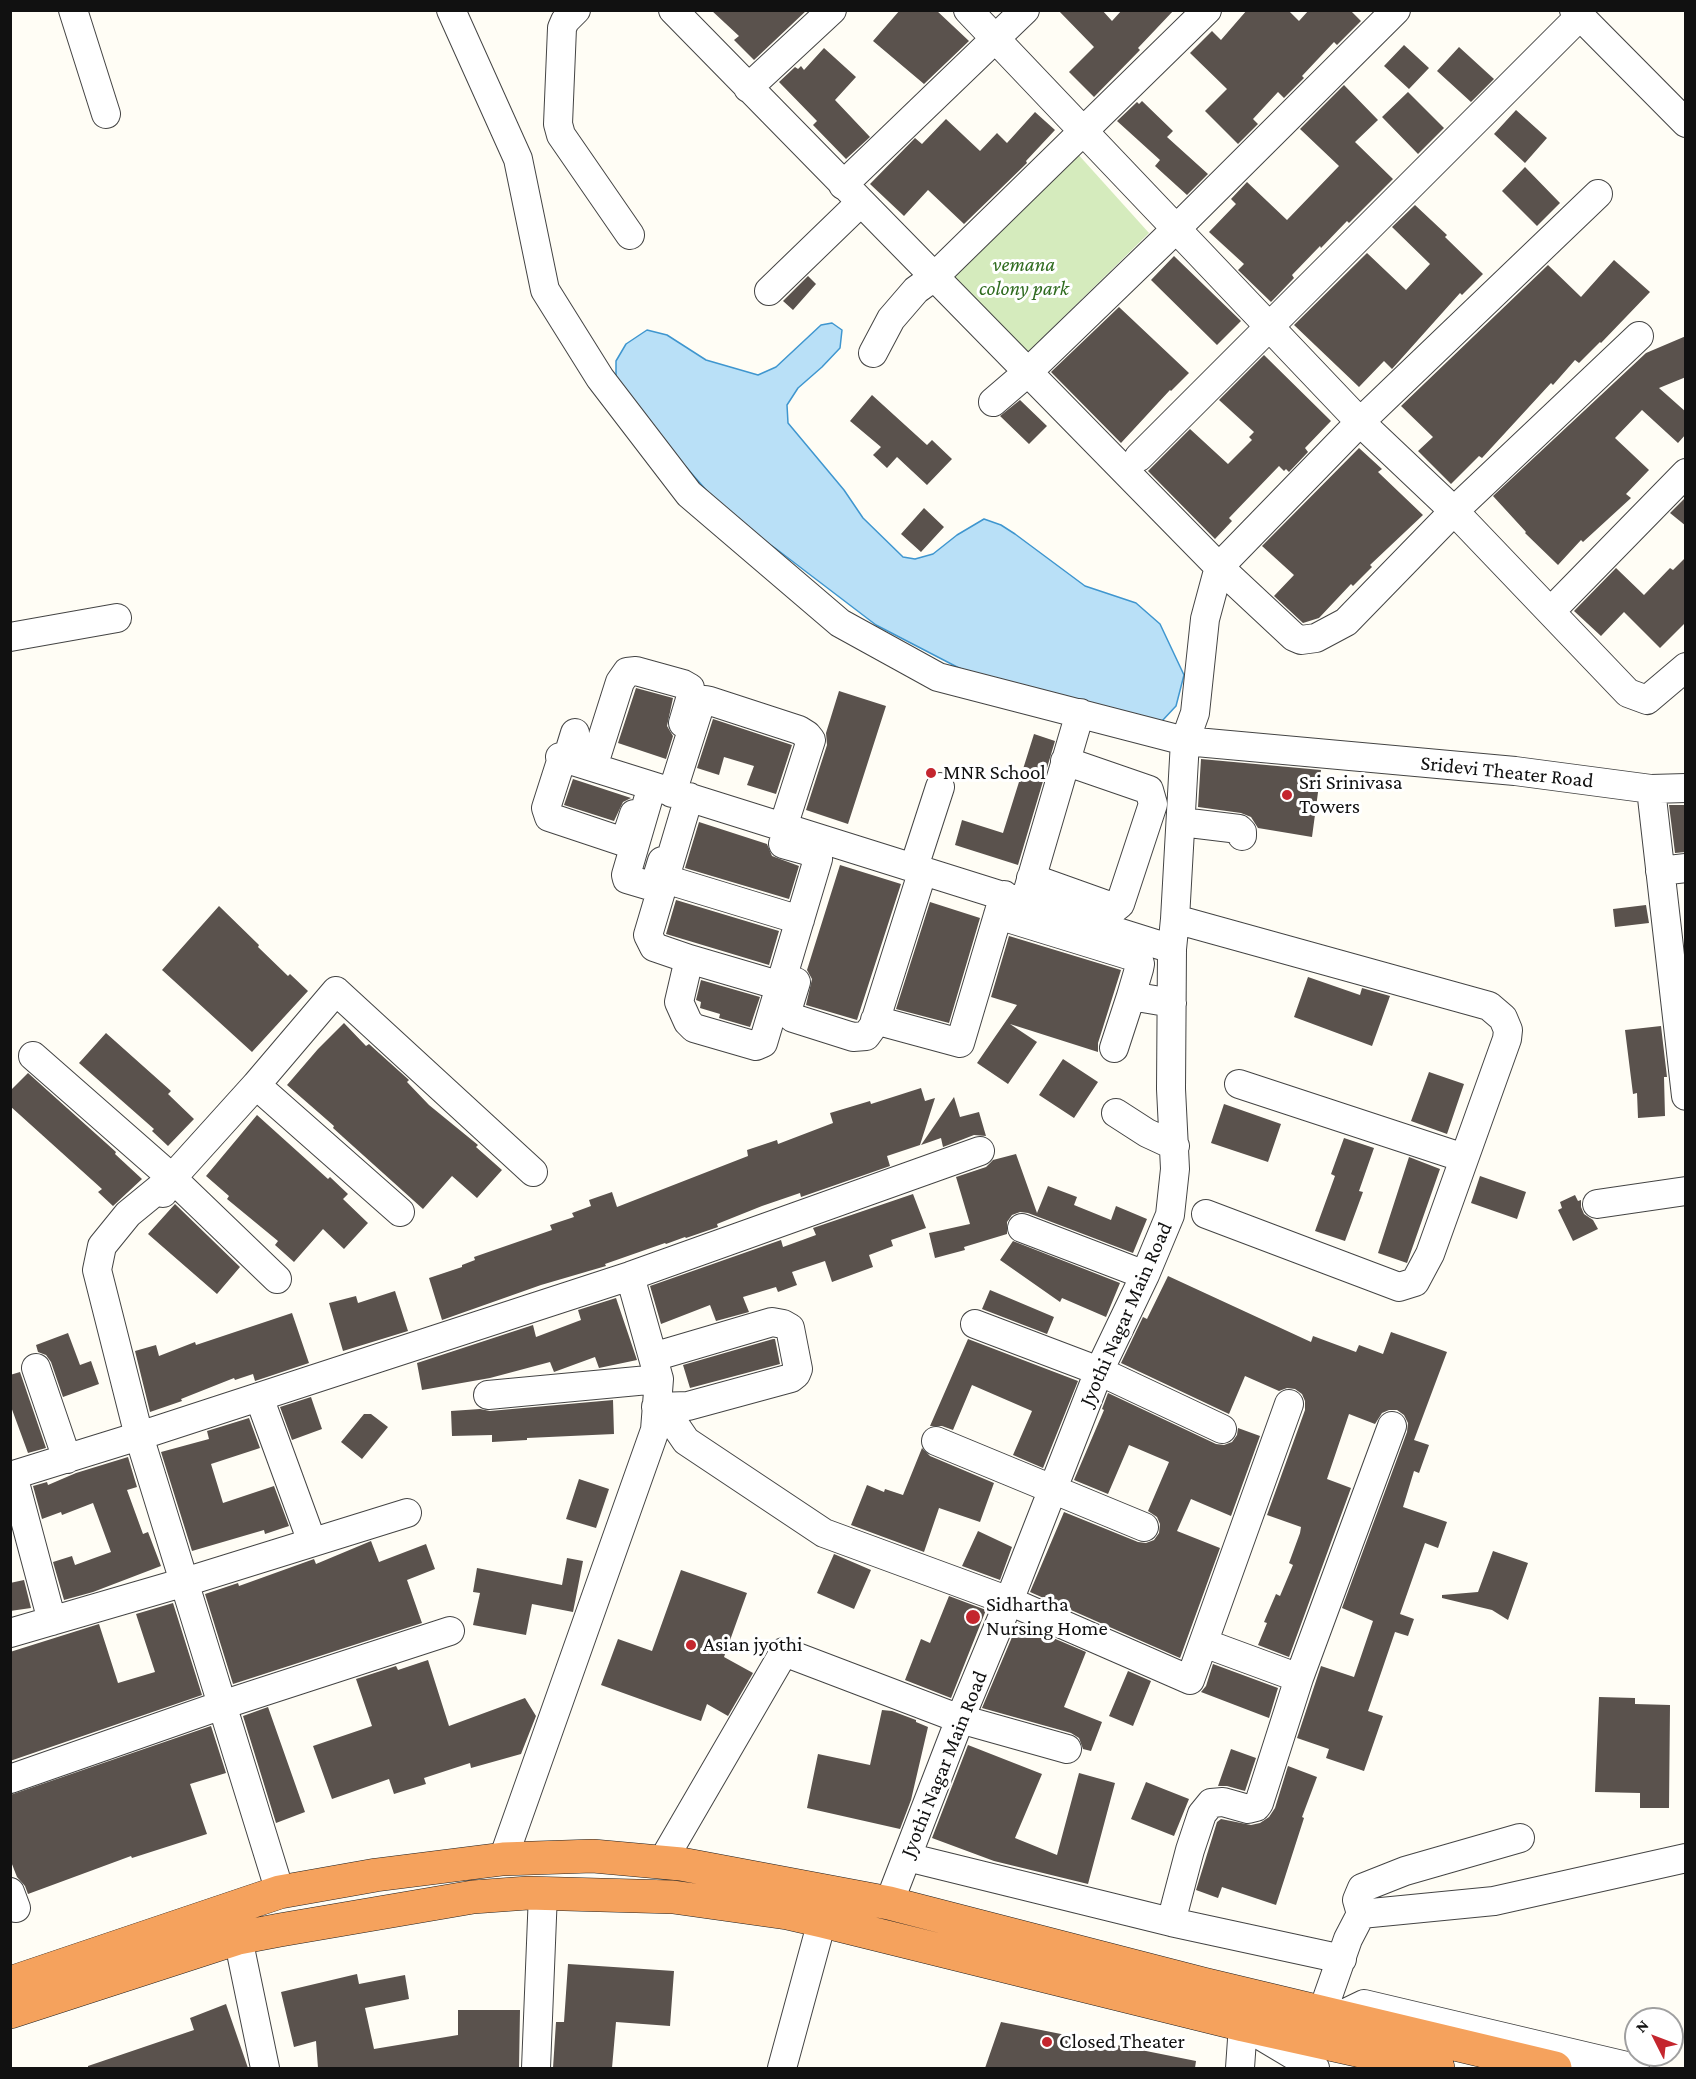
<!DOCTYPE html>
<html>
<head>
<meta charset="utf-8">
<style>
	body { margin:0 }
	#map { position:relative; width:1696px; height:2079px; overflow:hidden; background:#fffdf5; font-family:"Crimson Pro",serif }
	canvas { display:block }
	.frame { position:absolute; inset:0; border:12px solid #111; pointer-events:none }
	.north { position:absolute; left:1624px; top:2007px; width:60px; height:60px; box-sizing:border-box; background:#fff; border:2px solid #a0a0a0; border-radius:50%; rotate:312deg; font-size:16px; font-weight:700; line-height:24px; text-align:center; color:#111 }
	.north::after { content:''; display:block; margin:auto; width:21px; height:27px; background:#c4262e; clip-path:polygon(50% 0,100% 100%,50% 72%,0 100%) }
</style>
</head>
<body>
<div id="map">
<canvas width="1696" height="2079"></canvas>
<div class="frame"></div>
<div class="north">N</div>
</div>
<script>
const ctx = document.querySelector('canvas').getContext('2d');
ctx.lineJoin = 'round';
function paint(path, color) {
  ctx.fillStyle = color;
  ctx.fill(path, 'evenodd');
}
function toPath(rows) {
  const path = new Path2D();
  for (const r of rows) {
    path.moveTo(r[0], r[1]);
    for (let i = 2; i < r.length; i += 2) path.lineTo(r[i], r[i + 1]);
  }
  return path;
}
function trace(path, color, width, dash) {
  ctx.strokeStyle = color;
  ctx.lineWidth = width;
  ctx.lineCap = dash ? 'butt' : 'round';
  ctx.setLineDash(dash || []);
  ctx.stroke(path);
}
function write(font, color, halo, rows, align = 'center') {
  ctx.font = font + ' "Crimson Pro",serif';
  ctx.lineWidth = 6;
  ctx.setLineDash([]);
  ctx.textBaseline = 'middle';
  ctx.strokeStyle = halo;
  ctx.fillStyle = color;
  for (const [text, x, y, turn = 0] of rows) {
    ctx.save();
    ctx.translate(x, y);
    ctx.rotate((+turn || 0) * Math.PI / 180);
    ctx.textAlign = isNaN(turn) ? turn : align;
    if (halo) ctx.strokeText(text, 0, 0);
    ctx.fillText(text, 0, 0);
    ctx.restore();
  }
}
paint(toPath([
	[1076,152,1149,233,1026,354,941,280]
]), '#d5ebbd');
const water = toPath([
	[832,323,842,330,840,348,822,367,798,388,787,405,788,423,844,490,863,518,903,557,915,559,933,554,957,535,984,519,1001,525,1015,534,1085,586,1136,603,1160,624,1184,675,1176,706,1162,721,1042,696,959,668,876,625,775,548,740,524,714,499,685,466,616,382,616,361,626,344,647,330,667,335,706,360,758,375,776,367,821,325,832,323]
]);
paint(water, '#b9e0f7');
trace(water, '#3f96cf', 1.5);
paint(toPath([
	[711,10,807,10,754,60,734,40,739,36],
	[900,10,936,10,969,41,924,84,873,41],
	[1058,10,1102,10,1112,21,1122,10,1174,10,1138,48,1140,50,1094,97,1069,72,1094,47],
	[1247,10,1288,10,1299,21,1309,10,1350,10,1361,21,1337,45,1334,42,1302,76,1304,78,1284,98,1278,92,1253,119,1258,124,1238,144,1205,111,1227,89,1190,53,1212,31,1221,40],
	[1404,45,1429,68,1409,89,1384,66],
	[1459,47,1494,79,1471,102,1437,71],
	[824,48,856,77,835,100,870,137,846,159,813,125,817,121,779,82,795,67,798,69,801,66,804,70],
	[1344,85,1378,120,1355,142,1393,179,1349,223,1347,221,1321,248,1320,246,1292,275,1294,278,1271,302,1238,270,1244,264,1209,232,1236,204,1231,199,1247,182,1287,220,1339,166,1300,129],
	[1408,92,1444,128,1418,154,1382,117],
	[1142,101,1173,131,1167,137,1208,174,1187,195,1155,166,1160,160,1117,121,1137,102,1139,104],
	[1516,110,1547,138,1525,163,1494,134],
	[1035,112,1055,130,1026,161,1027,163,964,224,928,190,904,216,870,184,915,138,922,144,946,119,980,151,997,133,1007,143],
	[1525,167,1560,203,1537,226,1502,191],
	[1415,205,1447,235,1445,237,1483,274,1462,295,1460,293,1392,369,1384,361,1359,387,1294,325,1367,253,1406,290,1430,264,1392,227],
	[1174,256,1241,321,1217,345,1151,280],
	[1614,260,1650,292,1601,343,1600,342,1579,363,1575,360,1553,385,1551,383,1482,458,1479,456,1451,484,1418,451,1433,437,1401,406,1548,265,1581,297],
	[808,276,816,284,793,310,783,301],
	[1119,307,1189,373,1171,391,1170,390,1121,443,1051,372],
	[1686,336,1686,377,1659,388,1686,412,1686,434,1678,443,1642,410,1615,438,1649,470,1626,494,1631,498,1583,542,1581,540,1558,565,1525,533,1526,532,1493,496,1646,353],
	[1264,355,1331,421,1305,448,1308,452,1289,472,1286,469,1284,471,1279,466,1229,518,1232,521,1215,539,1148,471,1190,429,1228,464,1252,440,1249,437,1254,432,1219,400],
	[872,395,927,445,932,440,952,459,927,485,897,457,887,468,873,455,881,447,850,421],
	[1020,400,1047,426,1029,444,1000,416],
	[1359,448,1382,469,1378,472,1423,515,1370,565,1372,567,1353,586,1351,584,1319,618,1303,623,1274,596,1294,575,1262,546],
	[1686,497,1686,526,1670,513],
	[924,508,944,527,921,552,901,534],
	[1686,557,1686,622,1660,648,1624,612,1601,636,1574,611,1616,568,1644,595,1670,568,1673,570],
	[636,688,673,698,667,726,673,736,666,759,618,743],
	[839,691,886,706,848,824,806,810,827,745,826,733],
	[713,719,792,745,776,794,747,785,754,766,724,757,719,775,697,768],
	[1034,734,1055,741,1018,865,955,845,962,820,1003,833],
	[1201,759,1321,770,1312,837,1258,828,1251,817,1241,813,1198,807],
	[573,779,631,798,623,802,614,821,564,805],
	[1669,805,1686,805,1686,852,1675,853],
	[699,822,767,844,772,856,799,866,789,899,685,868],
	[840,865,901,884,857,1020,806,1005,812,979,807,970],
	[676,900,779,931,769,965,666,934],
	[930,902,980,918,949,1023,896,1009],
	[1646,905,1649,923,1615,927,1613,909],
	[219,906,259,945,258,947,288,976,290,974,308,991,252,1052,162,970],
	[1009,936,1121,970,1098,1043,1098,1052,1010,1024,1037,1042,1008,1084,977,1063,1017,1005,991,997],
	[1308,977,1360,995,1362,988,1390,996,1372,1046,1294,1017],
	[701,980,760,997,750,1027,719,1018,720,1014,700,1008,701,1002,696,1000],
	[344,1023,366,1046,369,1044,409,1080,407,1082,429,1105,478,1145,476,1147,502,1170,477,1198,452,1176,423,1209,333,1128,334,1126,287,1085,318,1049],
	[1661,1026,1667,1077,1664,1077,1665,1116,1638,1118,1637,1093,1633,1094,1625,1030],
	[106,1033,171,1091,168,1094,194,1119,168,1146,152,1131,154,1129,79,1063],
	[1063,1059,1098,1082,1074,1118,1039,1095],
	[1429,1072,1464,1084,1447,1134,1411,1121],
	[28,1073,116,1152,115,1154,142,1179,113,1206,98,1192,102,1189,10,1106,10,1091],
	[921,1088,925,1101,935,1098,920,1145,887,1156,890,1166,801,1197,800,1193,762,1206,717,1224,718,1227,686,1238,685,1237,666,1244,665,1243,605,1264,606,1266,541,1285,442,1320,429,1278,462,1267,462,1265,475,1260,474,1257,552,1230,550,1225,574,1217,572,1213,591,1206,589,1200,612,1192,617,1207,748,1156,747,1150,777,1140,778,1144,833,1123,830,1113,870,1101,871,1104],
	[954,1097,960,1117,979,1112,986,1136,974,1135,943,1147,941,1138,921,1145],
	[1224,1104,1281,1124,1268,1162,1211,1143],
	[257,1115,328,1179,330,1177,348,1194,343,1199,368,1223,344,1249,323,1229,294,1262,275,1245,278,1241,227,1199,229,1196,206,1176],
	[1344,1138,1374,1148,1359,1191,1363,1192,1345,1241,1315,1231,1335,1176,1331,1174],
	[1016,1154,1037,1213,1048,1186,1077,1197,1074,1205,1111,1220,1116,1206,1147,1219,1133,1253,1028,1213,1020,1212,1012,1215,1007,1222,1007,1234,964,1247,965,1250,935,1258,929,1233,970,1224,956,1177,986,1167,993,1160],
	[1409,1157,1440,1169,1407,1263,1378,1253],
	[1480,1176,1526,1192,1517,1219,1471,1203],
	[913,1194,926,1228,891,1240,893,1246,869,1255,873,1267,832,1282,825,1261,792,1272,797,1285,778,1292,776,1287,743,1297,749,1312,716,1321,710,1305,661,1324,650,1286,781,1240,783,1247,816,1235,813,1228],
	[1575,1195,1578,1201,1581,1200,1581,1207,1584,1214,1593,1220,1598,1229,1573,1241,1558,1210,1562,1208,1560,1202],
	[175,1204,240,1267,217,1294,148,1234],
	[1013,1241,1120,1283,1106,1317,1062,1298,1060,1302,1000,1260],
	[1168,1276,1311,1342,1313,1336,1356,1352,1359,1345,1383,1354,1391,1332,1447,1352,1414,1440,1429,1445,1419,1473,1414,1471,1403,1507,1447,1522,1438,1548,1425,1543,1400,1614,1414,1619,1408,1636,1395,1632,1368,1711,1383,1716,1364,1771,1326,1758,1329,1749,1297,1738,1321,1666,1354,1677,1373,1621,1342,1608,1407,1432,1408,1423,1404,1415,1397,1410,1389,1410,1382,1413,1375,1424,1349,1414,1327,1479,1351,1488,1289,1657,1258,1645,1267,1623,1264,1622,1276,1594,1280,1596,1293,1565,1289,1563,1300,1533,1301,1527,1267,1515,1305,1410,1305,1401,1302,1394,1295,1389,1287,1388,1279,1391,1245,1376,1229,1414,1121,1363,1143,1317,1147,1319],
	[990,1290,1054,1317,1047,1334,982,1309],
	[395,1291,408,1331,343,1351,329,1303,356,1296,358,1303],
	[616,1298,637,1360,599,1368,595,1357,554,1372,550,1362,490,1378,422,1390,417,1363,533,1325,536,1337,581,1320,578,1310],
	[292,1313,309,1363,255,1381,253,1374,235,1380,234,1378,181,1399,182,1401,150,1412,135,1351,156,1345,159,1356,195,1342,196,1345],
	[68,1333,80,1365,91,1361,99,1384,63,1397,51,1362,46,1355,38,1352,36,1345],
	[773,1339,775,1339,780,1364,690,1388,683,1365],
	[968,1339,1078,1381,1043,1468,1013,1455,1032,1411,972,1385,953,1430,942,1426,930,1426],
	[20,1372,46,1448,28,1453,10,1404,10,1375],
	[1108,1393,1216,1444,1224,1445,1232,1442,1237,1435,1238,1428,1260,1436,1231,1516,1191,1499,1177,1531,1220,1548,1180,1658,1030,1592,1064,1512,1138,1542,1146,1543,1154,1540,1159,1533,1160,1524,1157,1517,1148,1511,1169,1462,1129,1445,1108,1494,1074,1480,1104,1410,1102,1409],
	[311,1397,322,1429,292,1440,280,1407],
	[613,1400,614,1434,527,1438,527,1440,492,1442,492,1435,452,1436,451,1411,480,1409,490,1411],
	[364,1414,371,1414,388,1427,362,1459,341,1442],
	[249,1418,260,1448,211,1464,223,1503,274,1486,289,1526,265,1534,264,1530,192,1551,161,1452,209,1439,207,1431],
	[922,1448,930,1456,994,1483,980,1522,939,1508,924,1552,851,1525,867,1485,884,1492,885,1489,903,1495],
	[128,1457,137,1487,127,1490,143,1534,148,1532,161,1566,93,1592,64,1600,53,1562,72,1556,75,1565,111,1552,93,1503,62,1515,61,1512,42,1519,33,1486,47,1482,48,1485,76,1473],
	[579,1479,609,1489,596,1528,566,1519],
	[978,1531,1012,1547,1000,1580,962,1566],
	[371,1541,379,1562,426,1544,435,1569,407,1580,422,1623,233,1684,205,1594,238,1583,239,1586,314,1559,316,1564],
	[1493,1551,1528,1563,1508,1620,1492,1610,1442,1598,1442,1595,1478,1592],
	[834,1554,871,1570,854,1609,817,1593],
	[567,1558,583,1561,573,1612,532,1604,526,1635,473,1625,480,1593,473,1592,477,1568,562,1585],
	[681,1570,747,1593,724,1657,753,1673,728,1716,707,1704,701,1721,601,1685,618,1639,652,1651],
	[24,1580,31,1608,10,1611,10,1583],
	[949,1596,986,1610,951,1698,905,1680,921,1639,930,1643],
	[173,1603,202,1695,10,1761,10,1652,99,1624,118,1683,155,1672,136,1614],
	[1018,1623,1086,1652,1064,1707,1102,1722,1091,1751,1083,1749,1079,1738,1071,1733,982,1708],
	[428,1660,449,1726,525,1698,536,1716,521,1754,471,1768,470,1763,424,1778,426,1784,394,1794,389,1779,332,1799,313,1746,372,1726,356,1679,396,1666,398,1670],
	[1213,1664,1278,1688,1269,1718,1201,1692,1206,1686],
	[1128,1671,1151,1681,1133,1726,1109,1716],
	[1599,1697,1635,1698,1635,1704,1670,1705,1669,1808,1640,1808,1640,1793,1595,1792],
	[268,1707,305,1812,276,1823,243,1716],
	[882,1710,892,1711,916,1720,916,1722,928,1727,911,1800,900,1829,807,1808,818,1754,870,1765],
	[211,1726,226,1773,190,1784,207,1834,132,1858,131,1856,28,1894,25,1886,17,1877,10,1859,10,1795],
	[968,1745,1042,1774,1015,1838,1057,1855,1079,1773,1115,1783,1088,1884,994,1861,932,1838],
	[1231,1749,1256,1758,1245,1791,1227,1786,1218,1786],
	[1288,1766,1317,1777,1302,1817,1304,1818,1276,1905,1222,1887,1218,1898,1196,1890,1217,1822,1221,1819,1251,1825,1260,1823,1269,1817,1275,1808],
	[1146,1782,1189,1799,1174,1836,1131,1819],
	[568,1964,674,1971,670,2026,616,2022,612,2068,553,2068,556,2022,564,2022],
	[357,1974,359,1984,405,1975,409,1999,365,2008,374,2049,458,2035,458,2010,520,2010,519,2068,318,2068,316,2041,294,2047,281,1992],
	[226,2004,248,2068,88,2068,88,2066,194,2030,190,2018],
	[1001,2022,1196,2061,1195,2068,985,2068]
]), '#5a524d');
const minor = toPath([
	[73,10,106,114],
	[451,10,518,159,545,290,600,378,689,494,840,623,938,677,1185,741,1515,771,1651,789,1686,788],
	[576,10,565,21,562,28,558,124,561,135,630,235],
	[673,10,1219,567,1294,637,1301,640,1316,638,1346,622,1454,511,1639,336],
	[968,10,1360,422,1454,511,1628,693,1647,700,1686,667],
	[1574,10,1686,123],
	[748,88,832,10],
	[843,185,1025,10],
	[769,291,861,202],
	[873,353,891,319,916,290,934,277,1207,10],
	[993,402,1028,372,1176,229,1396,10],
	[1139,457,1579,17],
	[1551,611,1686,473],
	[10,637,117,618],
	[560,757,1172,949],
	[562,758,546,808,549,817,621,841,626,838,634,814],
	[567,759,575,733],
	[593,767,620,682,627,672,636,671,683,684,690,688,691,696,683,723],
	[652,786,626,875,627,879,654,887,662,861],
	[1651,789,1686,1096],
	[672,793,701,702,705,700,710,701,799,730,807,735,811,740,783,827],
	[689,797,648,935,654,947,689,959,679,1002,688,1022,694,1028,756,1046,763,1043,818,859,808,851,783,844],
	[1181,822,1239,829,1242,832,1242,836],
	[914,867,940,787],
	[1660,871,1686,868],
	[1031,878,1115,908,1120,904,1153,804,1149,790,1065,761],
	[665,879,800,920],
	[1026,897,1080,713],
	[998,915,1138,958,1140,964,1139,969,1131,996,1172,1003],
	[1175,919,1489,1006,1503,1018,1508,1030,1507,1039,1430,1254,1415,1282,1399,1287,1206,1214],
	[689,959,781,986],
	[796,982,788,1008,789,1014,793,1018,853,1037,866,1036,874,1025,923,870],
	[875,1020,960,1043,1004,895],
	[1114,1048,1131,996],
	[33,1056,172,1178,277,1279],
	[1239,1084,1464,1158],
	[256,1085,400,1212],
	[1116,1113,1147,1133,1175,1146],
	[172,1178,128,1214,102,1246,97,1270,139,1436,280,1892],
	[163,1193,172,1178,256,1085,336,991,533,1172],
	[1597,1204,1686,1191],
	[1022,1228,1145,1275],
	[975,1324,1099,1371,1222,1429],
	[653,1357,772,1322,783,1324,790,1328,798,1369,796,1374,791,1378,688,1406,656,1407],
	[36,1368,67,1459],
	[488,1395,659,1379],
	[259,1397,312,1542],
	[656,1407,673,1422,686,1441,824,1533,1009,1601,1190,1680,1289,1404],
	[936,1441,1144,1527],
	[13,1475,52,1621],
	[10,1476,139,1436,630,1276,980,1151],
	[10,1633,185,1582,407,1513],
	[1204,1643,1299,1678],
	[10,1779,222,1705,450,1631],
	[907,1857,1171,1922,1342,1959],
	[503,1859,655,1430,659,1379,630,1276],
	[662,1862,784,1652,960,1719,1067,1749],
	[10,1892,16,1908],
	[889,1903,960,1719,1009,1601,1099,1371,1145,1275,1170,1215,1175,1169,1171,1089,1172,949,1175,919,1185,741,1195,713,1205,619,1219,567,1360,422,1598,194],
	[1361,1914,1357,1900,1362,1888,1405,1871,1520,1838],
	[1171,1922,1190,1850,1202,1814,1211,1803,1223,1802,1248,1809,1256,1807,1259,1803,1299,1678,1392,1426],
	[238,1938,265,2068],
	[1322,2013,1348,1939,1361,1914,1494,1901,1686,1858],
	[1337,2017,1364,2004,1635,2068],
	[536,2068,543,1893],
	[782,2068,822,1921],
	[1240,2068,1243,2025,1315,2068]
]);
const highway = toPath([
	[10,1983,280,1892,376,1875,503,1859,593,1856,681,1864,889,1903,1203,1984,1555,2068],
	[10,2012,238,1938,280,1930,473,1897,528,1893,673,1897,787,1913,822,1921,1243,2025,1438,2068]
]);
trace(minor, '#444', 30);
trace(highway, '#222', 34);
trace(minor, '#fff', 28);
trace(highway, '#f5a25d', 33);
for (const [x, y, r, color] of [
	[931,773,6,"#c4262e"],
	[1287,795,6,"#c4262e"],
	[973,1617,8,"#c4262e"],
	[691,1645,6,"#c4262e"],
	[1047,2042,6,"#c4262e"]
]) {
  const dot = new Path2D();
  dot.arc(x, y, r, 0, 2 * Math.PI);
  ctx.fillStyle = color;
  ctx.fill(dot);
  trace(dot, '#fff', 2);
}
write('italic 21px', '#2f6b1f', '#fff', [
	["vemana",1024,265],
	["colony park",1024,289]
]);
write('21px', '#111', '#fff', [
	["Sridevi Theater Road",1507,772,6],
	["Jyothi Nagar Main Road",1126,1314,-66],
	["Jyothi Nagar Main Road",944,1764,-68]
]);
write('21px', '#111', '#fff', [
	["MNR School",943,773],
	["Sri Srinivasa",1299,783],
	["Towers",1299,807],
	["Sidhartha",986,1605],
	["Nursing Home",986,1629],
	["Asian jyothi",703,1645],
	["Closed Theater",1059,2042]
], 'left');
</script>
</body>
</html>
